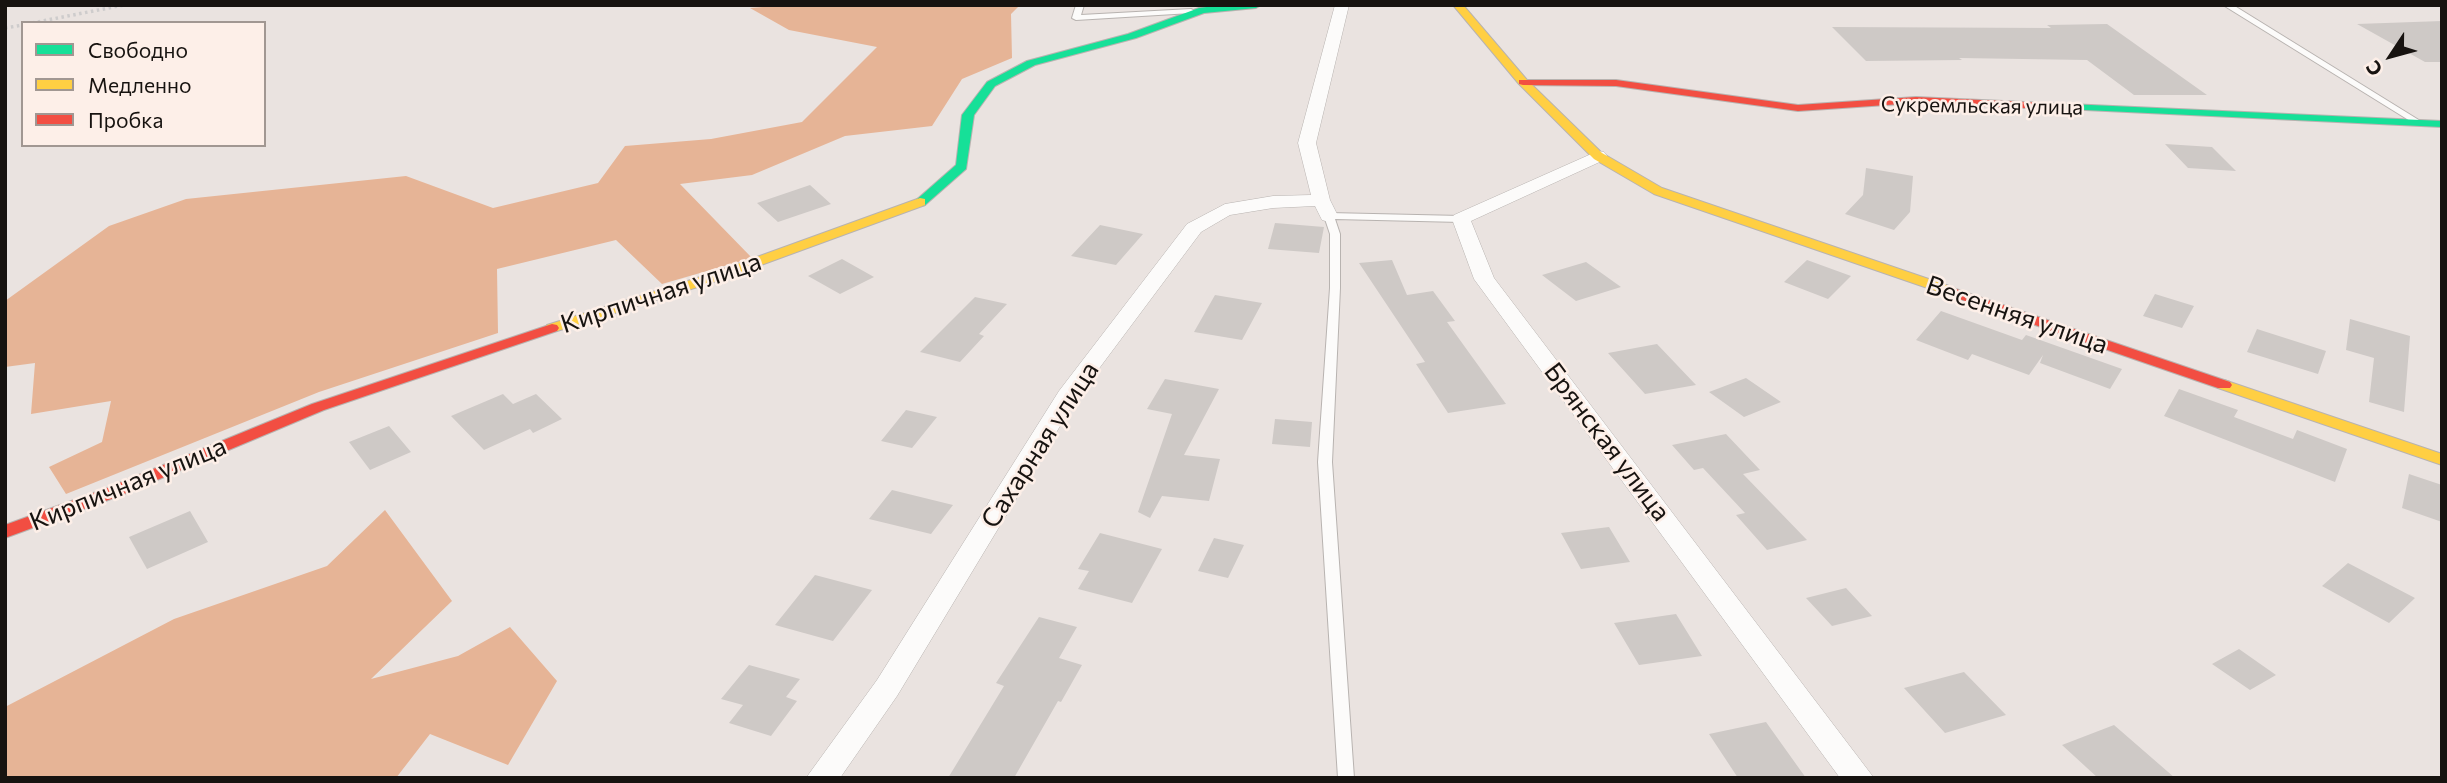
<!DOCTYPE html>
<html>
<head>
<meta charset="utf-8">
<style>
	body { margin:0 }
	#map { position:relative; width:2447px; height:783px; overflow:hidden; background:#eae3e0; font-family:Commissioner,sans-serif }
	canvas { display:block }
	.frame { position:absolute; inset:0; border:7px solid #171310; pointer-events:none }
	.legend { position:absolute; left:21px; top:21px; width:245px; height:126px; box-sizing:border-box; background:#fdefe8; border:2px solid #a19792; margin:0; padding:9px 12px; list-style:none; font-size:21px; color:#171310 }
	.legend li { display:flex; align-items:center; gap:14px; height:35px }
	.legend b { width:35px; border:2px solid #a19792 }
	.north { position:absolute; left:2356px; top:21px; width:70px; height:70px; -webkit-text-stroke:5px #fdefe8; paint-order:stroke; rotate:234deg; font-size:19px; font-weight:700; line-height:28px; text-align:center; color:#171310 }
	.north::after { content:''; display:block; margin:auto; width:24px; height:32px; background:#171310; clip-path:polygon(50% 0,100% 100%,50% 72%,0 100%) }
</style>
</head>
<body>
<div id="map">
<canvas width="2447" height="783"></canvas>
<div class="frame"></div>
<ul class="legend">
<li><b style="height:9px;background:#16e098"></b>Свободно</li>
<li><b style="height:9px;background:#ffcf43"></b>Медленно</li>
<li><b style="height:9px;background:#f24e42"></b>Пробка</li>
</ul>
<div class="north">С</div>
</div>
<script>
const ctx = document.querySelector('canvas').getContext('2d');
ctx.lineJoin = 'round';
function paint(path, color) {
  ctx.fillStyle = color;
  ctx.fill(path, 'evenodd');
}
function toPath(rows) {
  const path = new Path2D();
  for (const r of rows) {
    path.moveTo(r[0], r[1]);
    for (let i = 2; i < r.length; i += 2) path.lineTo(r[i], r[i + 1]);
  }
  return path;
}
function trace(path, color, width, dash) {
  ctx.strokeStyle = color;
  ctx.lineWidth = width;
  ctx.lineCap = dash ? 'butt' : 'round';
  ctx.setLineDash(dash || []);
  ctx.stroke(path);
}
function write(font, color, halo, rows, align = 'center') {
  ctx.font = font + ' Commissioner,sans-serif';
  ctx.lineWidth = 5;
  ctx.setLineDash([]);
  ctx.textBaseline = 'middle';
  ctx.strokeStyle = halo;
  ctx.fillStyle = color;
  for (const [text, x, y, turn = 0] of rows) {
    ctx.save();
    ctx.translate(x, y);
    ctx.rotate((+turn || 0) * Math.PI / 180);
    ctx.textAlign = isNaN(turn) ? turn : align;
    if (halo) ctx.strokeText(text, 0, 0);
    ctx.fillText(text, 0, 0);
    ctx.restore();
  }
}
paint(toPath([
	[788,5,1020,5,1011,14,1012,58,962,79,932,126,845,136,752,175,680,184,752,258,662,284,616,240,497,269,498,333,319,392,66,494,49,467,102,442,111,401,31,414,35,363,5,367,5,301,109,226,186,199,406,176,493,208,598,183,625,146,711,139,802,122,877,47,789,30,750,8],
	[385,510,452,601,371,679,458,656,510,627,557,681,508,765,430,734,396,778,5,778,5,707,174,619,327,566]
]), '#e6b496');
paint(toPath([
	[2442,21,2442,62,2425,62,2357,24],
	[2107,24,2207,95,2134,95,2087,60,1959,58,1962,60,1866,61,1832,27,2051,28,2047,25],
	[2165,144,2212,147,2236,171,2188,168],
	[1866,168,1913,176,1910,212,1894,230,1845,214,1863,195],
	[810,185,831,204,778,222,757,203],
	[1275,223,1324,227,1319,253,1268,249],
	[1100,225,1143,234,1116,265,1071,256],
	[842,259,874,277,840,294,808,276],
	[1392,260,1407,295,1433,291,1455,321,1447,322,1506,404,1448,413,1416,364,1425,362,1359,263],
	[1807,260,1851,276,1828,299,1784,282],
	[1586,262,1621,287,1576,301,1542,275],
	[2155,294,2194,306,2182,328,2143,316],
	[1215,295,1262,303,1242,340,1194,332],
	[975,297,1007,304,979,334,984,336,960,362,920,352],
	[1941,311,2022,340,2026,335,2122,369,2110,389,2040,363,2043,355,2029,375,1972,354,1968,360,1916,340],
	[2350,319,2410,336,2404,412,2369,402,2374,358,2346,350],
	[2257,329,2326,351,2318,374,2247,352],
	[1657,344,1696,385,1645,394,1608,353],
	[1746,378,1781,402,1744,417,1709,392],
	[1165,379,1219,389,1184,455,1220,459,1209,501,1162,496,1150,518,1138,512,1172,414,1147,409],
	[2179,389,2238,410,2234,417,2293,439,2297,430,2347,449,2335,482,2164,416],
	[503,394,513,404,536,394,562,419,533,433,530,429,484,450,451,416],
	[906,410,937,417,912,448,881,441],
	[1275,419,1312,422,1310,447,1272,444],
	[389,426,411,452,370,470,349,442],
	[1726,434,1760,470,1743,474,1807,540,1767,550,1736,515,1745,513,1703,468,1694,470,1672,445],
	[2409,474,2442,485,2442,522,2402,508],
	[892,490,953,505,931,534,869,519],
	[190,511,208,542,147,569,129,537],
	[1609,527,1630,562,1581,569,1561,533],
	[1100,533,1162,549,1132,603,1078,589,1089,571,1078,569],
	[1214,538,1244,545,1228,578,1198,571],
	[2348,563,2415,598,2389,623,2322,586],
	[815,575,872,590,833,641,775,625],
	[1846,588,1872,616,1832,626,1806,598],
	[1676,614,1702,656,1639,665,1614,623],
	[1039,617,1077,627,1059,658,1082,665,1061,702,1058,701,1014,778,948,778,1004,686,996,683],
	[2239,649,2276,675,2250,690,2212,664],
	[749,665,800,679,786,697,797,701,771,736,729,723,743,705,721,699],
	[1964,672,2006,715,1945,733,1904,688],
	[1766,722,1806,778,1738,778,1709,734],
	[2114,725,2175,778,2098,778,2062,745]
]), '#cec9c6');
const lane = toPath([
	[1076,5,1084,5,1081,15,1191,9,1195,11,1191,13,1076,20,1072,18,1076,5],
	[2223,5,2233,5,2422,122,2421,124,2415,124,2223,5],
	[1329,213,1461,216,1466,219,1461,222,1335,219,1340,234,1340,288,1332,462,1354,778,1338,778,1318,462,1330,288,1330,234,1324,216,1329,213]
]);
const street = toPath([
	[1335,5,1349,5,1316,143,1330,200,1338,216,1329,222,1322,220,1315,206,1273,208,1230,215,1201,232,1077,398,897,696,840,778,806,778,877,680,1059,391,1187,224,1225,204,1273,196,1311,195,1298,143,1335,5],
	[1598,151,1604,152,1607,156,1604,160,1471,221,1494,278,1874,778,1840,778,1474,279,1452,219,1454,215,1598,151]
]);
const fast = toPath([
	[1222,5,1261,5,1256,8,1204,13,1136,38,1035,65,995,86,974,115,966,169,925,205,920,206,914,202,956,165,962,115,987,82,1027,61,1128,34,1199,8,1222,5],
	[2047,103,2442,121,2442,127,2043,108,2041,106,2047,103]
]);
const slow = toPath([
	[1453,5,1463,5,1527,80,1602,153,1662,188,1955,288,1957,291,1950,295,1945,294,1654,194,1594,159,1519,84,1453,5],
	[920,198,925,199,925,205,720,280,557,331,547,331,545,328,547,325,710,274,920,198],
	[2224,380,2442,454,2442,465,2218,388,2216,385,2224,380]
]);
const jam = toPath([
	[1519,80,1616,80,1798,105,1916,97,2047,103,2053,106,2047,109,1916,103,1798,111,1616,86,1523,85,1519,84,1519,80],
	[1950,287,2230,382,2232,385,2230,388,2218,388,1945,294,1943,291,1950,287],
	[552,324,557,325,559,328,557,331,324,410,119,496,5,538,5,525,107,488,312,404,552,324]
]);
trace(lane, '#b8b3b0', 2);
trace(street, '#b8b3b0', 1);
trace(fast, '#b8b3b0', 2);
trace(slow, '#b8b3b0', 2);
trace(jam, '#b8b3b0', 2);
trace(toPath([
	[32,23,124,5],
	[5,28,23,25]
]), '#cecccc', 3.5, [2.5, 3.5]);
paint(lane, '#fcfbfa');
paint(street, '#fcfbfa');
paint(fast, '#16e098');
paint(slow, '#ffcf43');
paint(jam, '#f24e42');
write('21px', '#171310', '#fdefe8', [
	["Сукремльская улица",1982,106,1]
]);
write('26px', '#171310', '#fdefe8', [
	["Кирпичная улица",661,293,-18],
	["Весенняя улица",2017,315,19],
	["Брянская улица",1607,442,53],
	["Сахарная улица",1040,445,-57],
	["Кирпичная улица",128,484,-22]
]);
</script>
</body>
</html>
